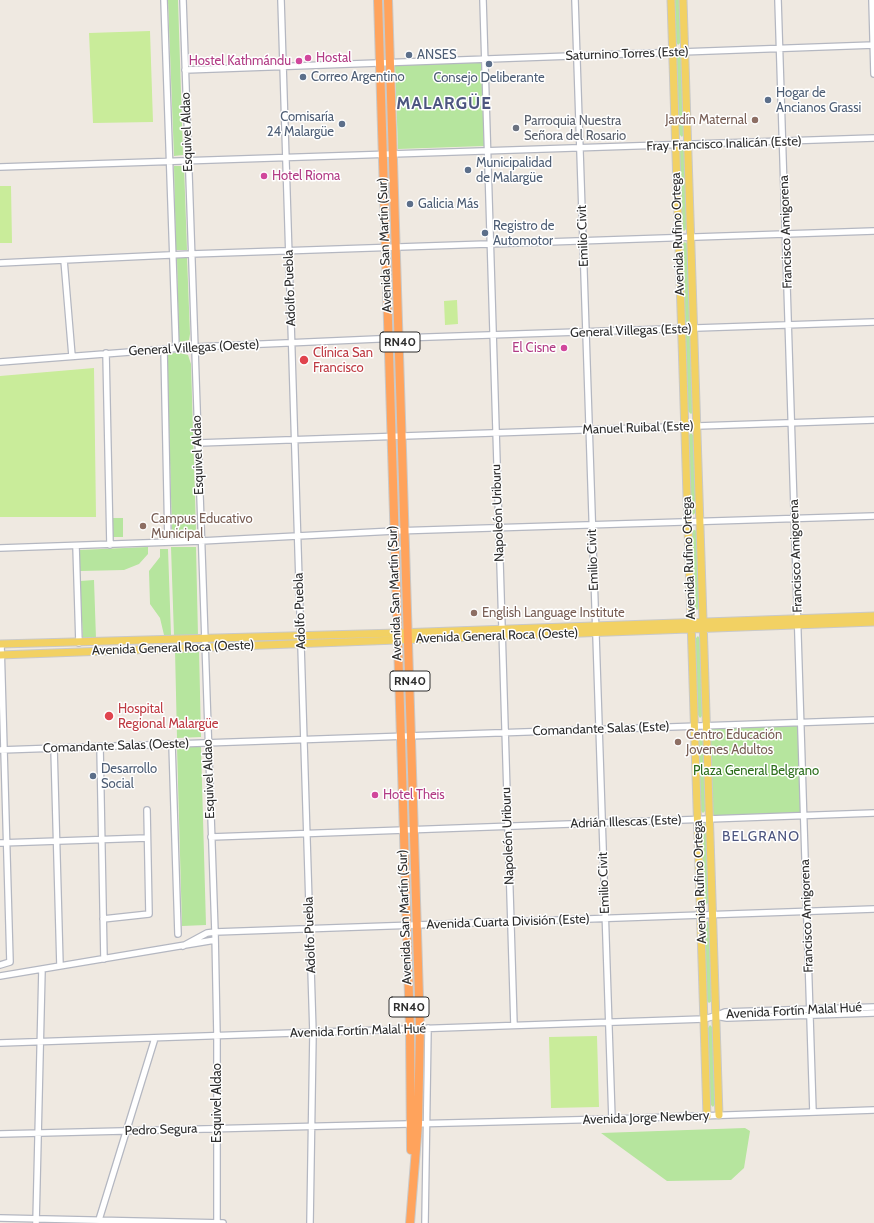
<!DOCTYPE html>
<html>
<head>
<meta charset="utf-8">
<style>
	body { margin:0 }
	canvas { display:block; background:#efe9e1 }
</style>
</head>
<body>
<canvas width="874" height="1223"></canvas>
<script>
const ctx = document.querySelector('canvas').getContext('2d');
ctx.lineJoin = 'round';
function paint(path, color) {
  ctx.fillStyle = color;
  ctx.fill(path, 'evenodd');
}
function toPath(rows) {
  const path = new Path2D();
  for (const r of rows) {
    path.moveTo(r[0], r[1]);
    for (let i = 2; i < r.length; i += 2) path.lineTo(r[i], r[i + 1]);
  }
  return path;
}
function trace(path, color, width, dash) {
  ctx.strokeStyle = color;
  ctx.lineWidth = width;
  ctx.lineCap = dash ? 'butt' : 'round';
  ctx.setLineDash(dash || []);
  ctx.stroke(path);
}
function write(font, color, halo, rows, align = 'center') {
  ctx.font = font + ' Cabin,sans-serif';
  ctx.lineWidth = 3;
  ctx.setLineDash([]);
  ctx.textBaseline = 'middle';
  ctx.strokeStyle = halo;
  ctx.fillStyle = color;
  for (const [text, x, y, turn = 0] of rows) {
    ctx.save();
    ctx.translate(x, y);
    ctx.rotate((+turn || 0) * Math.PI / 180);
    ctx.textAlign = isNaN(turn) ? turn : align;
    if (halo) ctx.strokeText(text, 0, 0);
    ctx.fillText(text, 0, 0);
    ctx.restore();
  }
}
paint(toPath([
	[168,0,178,0,183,155,174,156],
	[674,0,680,0,681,42,678,45,676,42],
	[679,55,682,58,684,134,682,137,679,134,676,58],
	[481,62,484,146,398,149,395,65],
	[682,149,685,152,687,228,684,231,682,228,679,152],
	[174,166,184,166,187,250,176,250],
	[683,242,687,243,687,244,690,321,687,324,685,321],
	[187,257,190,334,189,340,179,342,177,258],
	[688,332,691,335,693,412,691,414,688,411,685,335],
	[167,353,179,353,188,355,191,364,196,531,172,532],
	[691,433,694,436,696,512,693,515,691,512,688,436],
	[111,518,123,518,123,537,112,537],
	[692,529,697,531,699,608,697,610,694,608],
	[148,547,148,554,139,564,124,570,80,571,79,550],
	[171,547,196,547,198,636,174,636],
	[160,549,168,549,171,635,164,635,160,618,150,604,149,571,160,557],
	[94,580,96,639,83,639,80,581],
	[698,636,700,639,703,715,700,718,698,715,695,639],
	[199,649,201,737,177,738,175,650],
	[801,722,804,816,711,819,708,726],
	[699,731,702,732,703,733,706,810,703,813,700,810],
	[177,747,201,747,206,925,182,926],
	[704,823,706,826,709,902,706,905,704,902,701,826],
	[707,921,710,924,712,1001,709,1003,707,1001,704,924],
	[710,1025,713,1028,715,1104,713,1107,710,1104,708,1028],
	[745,1128,750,1131,744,1168,731,1180,667,1181,601,1133]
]), '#b6e59e');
paint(toPath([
	[150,31,153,122,93,123,89,33],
	[0,186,11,186,12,243,0,243],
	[457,300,458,324,445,325,444,301],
	[94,368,96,517,0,517,0,376],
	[597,1036,599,1107,551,1108,549,1037]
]), '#c9ec9a');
const minor = toPath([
	[164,0,176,348],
	[183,0,215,932,217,1036,217,1223],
	[281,0,313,1033,310,1223],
	[483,0,514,1025],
	[575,0,612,1119],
	[778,0,813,1112],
	[872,0,874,74],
	[185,70,874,45],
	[0,167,874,138],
	[64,260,72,356],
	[0,263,191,254,874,231],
	[164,349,168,542],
	[106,353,110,545],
	[0,362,195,347,400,338,874,322],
	[198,443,874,420],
	[76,546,79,643],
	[0,548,201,541,394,531,874,516],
	[172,744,178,934],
	[100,746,104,959],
	[54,748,60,966],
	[0,750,874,720],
	[211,837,874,813],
	[0,843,147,838],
	[103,919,149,914,147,810],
	[183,946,207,933,215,932,874,909],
	[0,965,10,962,1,644],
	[0,976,215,940],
	[874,1007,725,1012,715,1016,727,1018,874,1013],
	[0,1043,704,1019,715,1016],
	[0,1134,612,1119,874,1110],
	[0,1218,223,1223],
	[36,1223,42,969],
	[98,1223,155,1038],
	[425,1223,428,1028]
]);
const major = toPath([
	[671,0,707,1116],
	[683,0,719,1115],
	[0,644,397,633,874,616],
	[0,655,874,622]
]);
const highway = toPath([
	[378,0,410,1029,411,1150],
	[388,0,420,1028,418,1124,410,1223]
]);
trace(minor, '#b4b7c1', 8);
trace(major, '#c9c9c9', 9);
trace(highway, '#c9c9c9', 10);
trace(minor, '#fff', 5.5);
trace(major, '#f2d163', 7);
trace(highway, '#ffa35c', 8);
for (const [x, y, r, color] of [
	[409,55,4,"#5c6f8a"],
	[308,58,4,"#d1479c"],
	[299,61,4,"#d1479c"],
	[489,64,4,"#5c6f8a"],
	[303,77,4,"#5c6f8a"],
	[768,100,4,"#5c6f8a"],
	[755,120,4,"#8d6e63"],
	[342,124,4,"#5c6f8a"],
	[516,128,4,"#6b7280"],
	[468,170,4,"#5c6f8a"],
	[264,176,4,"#d1479c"],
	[410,204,4,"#5c6f8a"],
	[485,233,4,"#5c6f8a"],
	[564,348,4,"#d1479c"],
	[304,360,5,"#e0444e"],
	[143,526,4,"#8d6e63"],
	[474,613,4,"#8d6e63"],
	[109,716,5,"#e0444e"],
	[678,742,4,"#8d6e63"],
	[93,776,4,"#5c6f8a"],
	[375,795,4,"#d1479c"]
]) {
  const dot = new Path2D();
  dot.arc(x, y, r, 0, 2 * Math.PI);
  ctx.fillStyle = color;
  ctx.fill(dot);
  trace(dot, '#fff', 1.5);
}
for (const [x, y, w] of [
	[400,342,40],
	[410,681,40],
	[409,1007,40]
]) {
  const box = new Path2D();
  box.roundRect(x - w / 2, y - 10, w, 20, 3);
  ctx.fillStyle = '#fff';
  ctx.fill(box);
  trace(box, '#2e2e2e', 1);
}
write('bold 12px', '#2e2e2e', null, [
	["RN40",400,342],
	["RN40",410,681],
	["RN40",409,1007]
]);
write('13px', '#2e2e2e', '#fff', [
	["Saturnino Torres (Este)",627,54,-2],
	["Esquivel Aldao",187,132,-92],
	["Fray Francisco Inalicán (Este)",724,144,-2],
	["Francisco Amigorena",786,232,-92],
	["Avenida Rufino Ortega",678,234,-92],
	["Emilio Civit",583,236,-92],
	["Avenida San Martín (Sur)",385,245,-92],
	["Adolfo Puebla",290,288,-92],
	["General Villegas (Este)",631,331,-2],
	["General Villegas (Oeste)",194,348,-3],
	["Manuel Ruibal (Este)",638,428,-2],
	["Esquivel Aldao",198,455,-92],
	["Napoleón Uriburu",498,513,-92],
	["Francisco Amigorena",796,556,-92],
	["Avenida Rufino Ortega",689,558,-92],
	["Emilio Civit",593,560,-92],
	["Avenida San Martín (Sur)",395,593,-92],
	["Adolfo Puebla",300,611,-92],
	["Avenida General Roca (Oeste)",497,636,-2],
	["Avenida General Roca (Oeste)",173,648,-2],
	["Comandante Salas (Este)",601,729,-2],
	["Comandante Salas (Oeste)",116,746,-2],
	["Esquivel Aldao",209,779,-92],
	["Adrián Illescas (Este)",626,822,-2],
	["Napoleón Uriburu",508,836,-92],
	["Avenida Rufino Ortega",700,882,-92],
	["Emilio Civit",604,883,-92],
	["Francisco Amigorena",807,916,-92],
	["Avenida San Martín (Sur)",405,917,-92],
	["Avenida Cuarta División (Este)",508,922,-2],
	["Adolfo Puebla",310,935,-92],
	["Avenida Fortín Malal Hué",794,1011,-3],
	["Avenida Fortín Malal Hué",358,1031,-2],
	["Esquivel Aldao",217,1103,-90],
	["Avenida Jorge Newbery",646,1118,-2],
	["Pedro Segura",161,1130,-2]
]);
write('13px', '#4e5e75', '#fff', [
	["ANSES",417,55],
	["Correo Argentino",311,77],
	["Consejo Deliberante",489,78,"center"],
	["Hogar de",776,93],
	["Ancianos Grassi",776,108],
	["Comisaría",334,117,"right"],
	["24 Malargüe",334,132,"right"],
	["Municipalidad",476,163],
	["de Malargüe",476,178],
	["Galicia Más",418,204],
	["Registro de",493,226],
	["Automotor",493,241],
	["Desarrollo",101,769],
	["Social",101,784]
], 'left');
write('13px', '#b23c85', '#fff', [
	["Hostal",316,58],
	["Hostel Kathmándu",291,61,"right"],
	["Hotel Rioma",272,176],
	["El Cisne",556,348,"right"],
	["Hotel Theis",383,795]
], 'left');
write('13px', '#785e54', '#fff', [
	["Jardín Maternal",747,120,"right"],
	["Campus Educativo",151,519],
	["Municipal",151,534],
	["English Language Institute",482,613],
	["Centro Educación",686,735],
	["Jovenes Adultos",686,750]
], 'left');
write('13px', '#5b616d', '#fff', [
	["Parroquia Nuestra",524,121],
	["Señora del Rosario",524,136]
], 'left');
write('13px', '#be3a42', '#fff', [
	["Clínica San",313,353],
	["Francisco",313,368],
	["Hospital",118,709],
	["Regional Malargüe",118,724]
], 'left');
write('13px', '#2c6e1b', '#fff', [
	["Plaza General Belgrano",756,771]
]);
ctx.letterSpacing = '1px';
write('14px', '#4d5680', '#fff', [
	["BELGRANO",761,837]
]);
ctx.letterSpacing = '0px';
ctx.letterSpacing = '1px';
write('bold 17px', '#4d5680', '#fff', [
	["MALARGÜE",444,104]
]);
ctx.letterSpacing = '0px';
</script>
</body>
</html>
